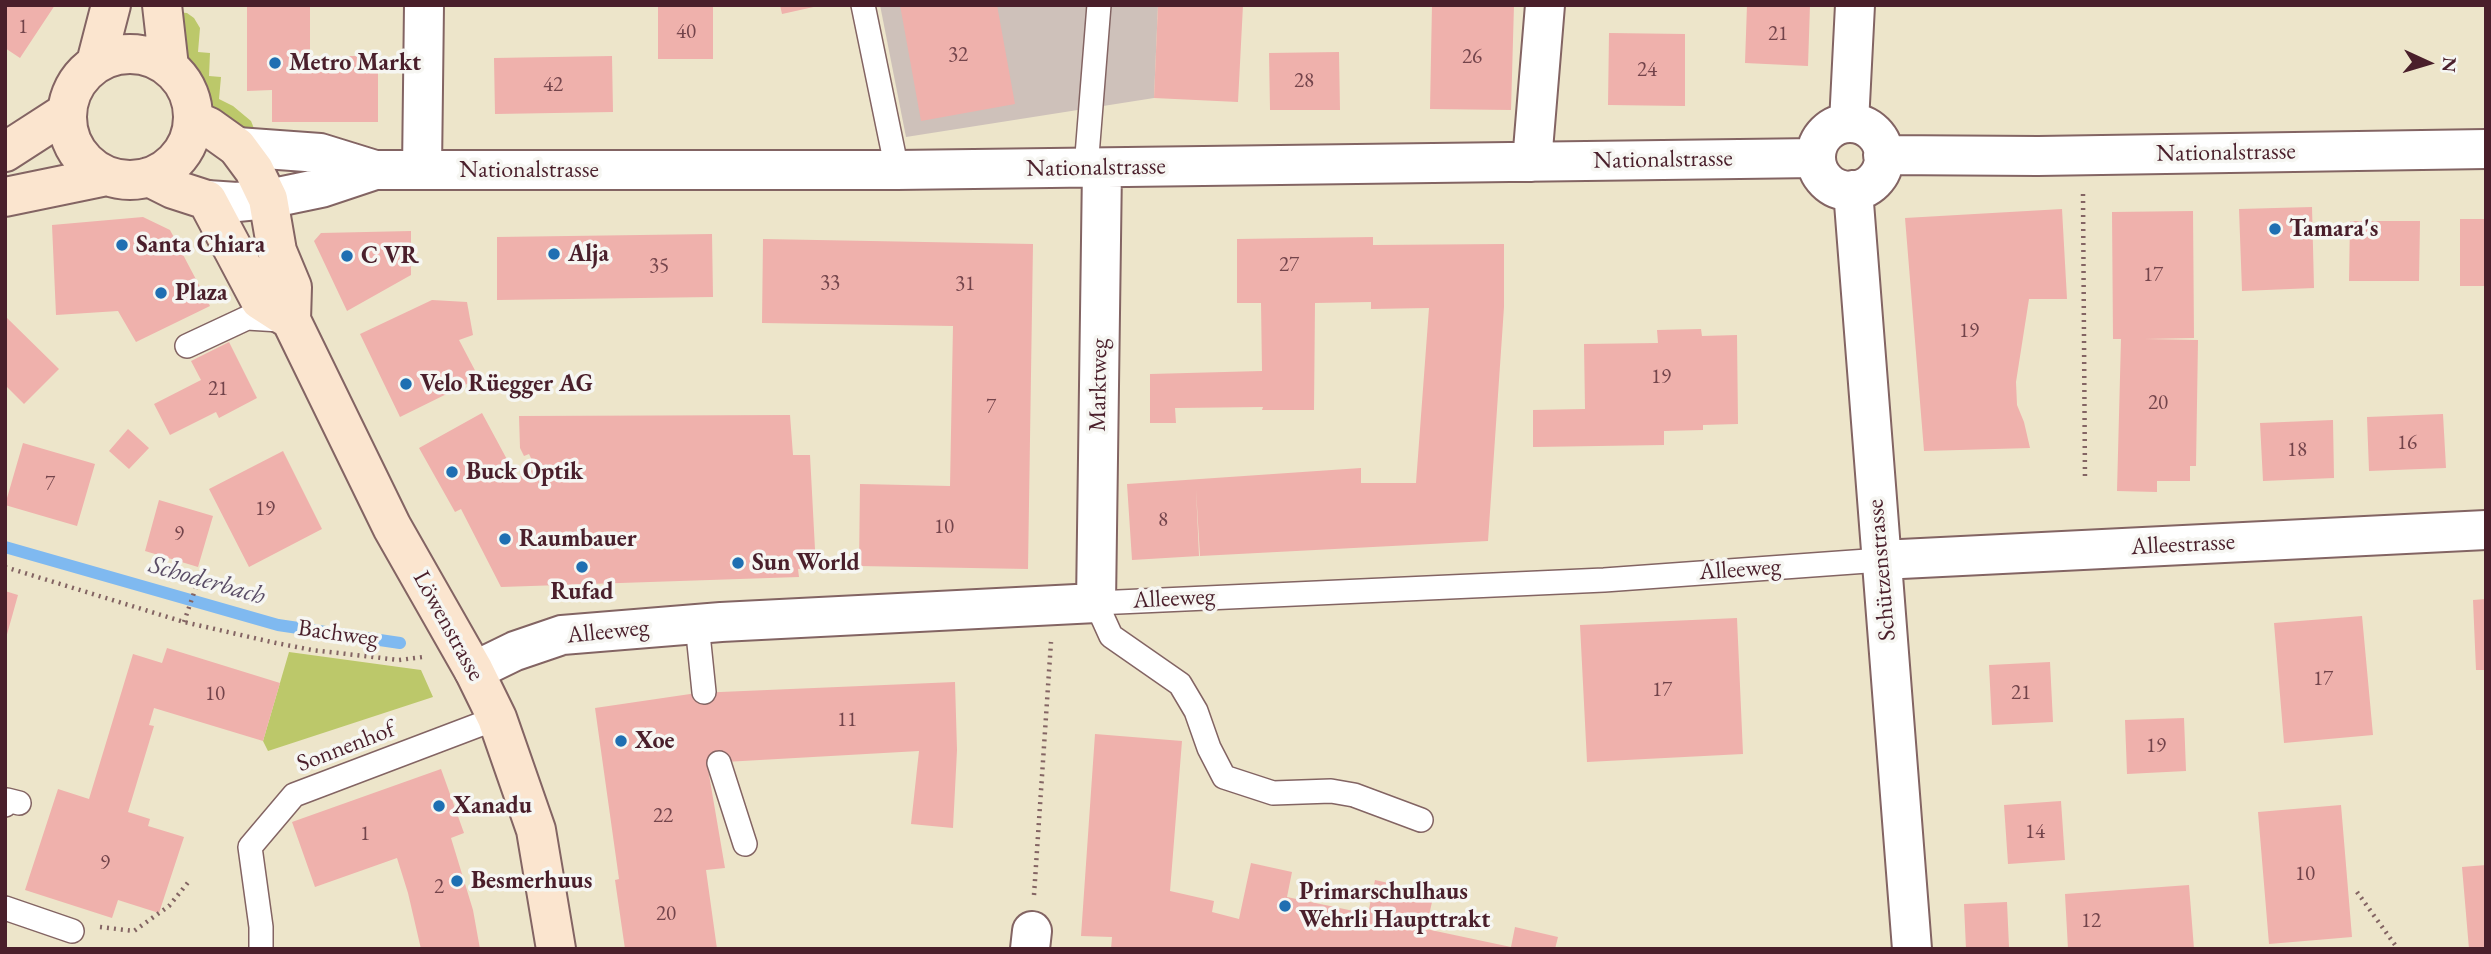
<!DOCTYPE html>
<html>
<head>
<meta charset="utf-8">
<style>
	body { margin:0 }
	#map { position:relative; width:2491px; height:954px; overflow:hidden; background:#ede5ca; font-family:"EB Garamond",serif }
	canvas { display:block }
	.frame { position:absolute; inset:0; border:7px solid #4a1f2b; pointer-events:none }
	.north { position:absolute; left:2393px; top:28px; width:70px; height:70px; -webkit-text-stroke:5px #f6f6f2; paint-order:stroke; rotate:94deg; font-size:19px; font-weight:700; line-height:28px; text-align:center; color:#4a1f2b }
	.north::after { content:''; display:block; margin:auto; width:24px; height:32px; background:#4a1f2b; clip-path:polygon(50% 0,100% 100%,50% 72%,0 100%) }
</style>
</head>
<body>
<div id="map">
<canvas width="2491" height="954"></canvas>
<div class="frame"></div>
<div class="north">N</div>
</div>
<script>
const ctx = document.querySelector('canvas').getContext('2d');
ctx.lineJoin = 'round';
function paint(path, color) {
  ctx.fillStyle = color;
  ctx.fill(path, 'evenodd');
}
function toPath(rows) {
  const path = new Path2D();
  for (const r of rows) {
    if (r.length === 3) {
      path.moveTo(r[0] + r[2], r[1]);
      path.arc(r[0], r[1], r[2], 0, 2 * Math.PI);
      continue;
    }
    path.moveTo(r[0], r[1]);
    for (let i = 2; i < r.length; i += 2) path.lineTo(r[i], r[i + 1]);
  }
  return path;
}
function trace(path, color, width, dash) {
  ctx.strokeStyle = color;
  ctx.lineWidth = width;
  ctx.lineCap = dash ? 'butt' : 'round';
  ctx.setLineDash(dash || []);
  ctx.stroke(path);
}
function write(font, color, halo, rows, align = 'center') {
  ctx.font = font + ' "EB Garamond",serif';
  ctx.lineWidth = 7;
  ctx.setLineDash([]);
  ctx.textBaseline = 'middle';
  ctx.strokeStyle = halo;
  ctx.fillStyle = color;
  for (const [text, x, y, turn = 0] of rows) {
    ctx.save();
    ctx.translate(x, y);
    ctx.rotate((+turn || 0) * Math.PI / 180);
    ctx.textAlign = isNaN(turn) ? turn : align;
    if (halo) ctx.strokeText(text, 0, 0);
    ctx.fillText(text, 0, 0);
    ctx.restore();
  }
}
paint(toPath([
	[880,5,1158,5,1154,98,906,137]
]), '#cec1ba');
paint(toPath([
	[177,12,187,13,194,18,200,28,198,52,210,53,209,76,221,77,219,99,233,106,251,121,257,136,246,133,214,109,181,47],
	[289,652,421,670,433,697,268,751,263,741]
]), '#bcc86a');
trace(toPath([
	[5,547,278,625,400,643]
]), '#7fb9f0', 12);
paint(toPath([
	[5,5,55,5,20,58,5,48],
	[247,5,310,5,310,56,378,56,378,122,272,122,272,90,247,91],
	[658,5,713,5,713,59,658,59],
	[780,5,818,5,818,6,782,14],
	[900,5,997,5,1015,104,921,121],
	[1158,5,1243,5,1238,102,1154,98],
	[1432,5,1514,5,1511,110,1430,109],
	[1747,5,1810,5,1808,66,1745,63],
	[1609,33,1685,34,1685,106,1608,105],
	[1339,52,1340,110,1270,110,1269,53],
	[612,56,613,112,495,114,494,58],
	[2312,207,2314,288,2242,291,2239,209],
	[2062,209,2067,299,2029,299,2016,382,2017,405,2024,422,2030,448,1924,451,1905,218],
	[2193,211,2194,338,2145,339,2198,340,2196,466,2190,466,2190,481,2157,481,2157,492,2117,491,2121,339,2113,339,2112,212],
	[143,217,170,230,210,306,136,342,118,311,56,315,52,225],
	[2460,219,2486,219,2486,286,2460,286],
	[2350,221,2420,221,2419,281,2349,281],
	[411,231,411,275,347,311,314,241,321,233],
	[712,234,713,297,497,300,497,237],
	[1373,237,1373,245,1504,244,1504,307,1488,541,1200,556,1196,489,1199,556,1132,560,1127,484,1361,468,1361,483,1416,483,1429,308,1371,309,1371,302,1315,303,1314,410,1262,410,1263,407,1175,408,1176,423,1150,423,1150,374,1262,371,1261,303,1237,303,1237,239],
	[763,239,1033,244,1028,569,859,566,860,484,950,486,953,326,762,323],
	[432,300,467,302,473,335,459,340,479,378,400,417,360,334],
	[5,316,59,369,24,404,5,385],
	[1701,329,1702,336,1737,335,1738,424,1703,425,1703,430,1664,431,1664,445,1533,447,1533,410,1585,409,1584,344,1658,343,1657,330],
	[229,342,257,398,219,418,216,412,170,435,154,404,201,380,191,361],
	[482,413,517,478,536,468,529,454,524,456,520,448,519,416,790,415,793,455,810,455,816,568,798,569,799,577,501,587,461,509,455,512,419,448],
	[2443,414,2446,468,2369,471,2367,417],
	[2333,420,2334,478,2263,481,2260,423],
	[128,429,149,448,129,469,109,451],
	[23,443,95,464,77,526,5,505],
	[283,451,322,529,249,567,209,489],
	[159,500,213,516,198,567,145,551],
	[5,591,18,595,6,638,5,638],
	[2486,599,2486,670,2476,670,2473,600],
	[2362,616,2373,735,2284,743,2274,623],
	[1737,618,1743,754,1587,762,1580,625],
	[167,648,280,683,263,741,154,708,149,725,154,726,128,812,150,819,148,826,184,837,159,913,118,900,112,918,25,890,58,789,89,799,133,654,162,663],
	[2050,662,2053,722,1992,725,1989,665],
	[955,682,957,750,953,828,911,824,919,751,707,763,725,868,706,870,717,949,625,949,615,880,619,879,595,708,697,693],
	[2184,718,2186,771,2127,774,2125,720],
	[1095,734,1182,741,1170,891,1214,901,1212,912,1239,919,1251,863,1292,872,1287,897,1368,914,1375,880,1434,893,1426,929,1511,947,1515,927,1558,937,1555,949,1111,949,1112,937,1081,936],
	[441,769,464,833,451,838,473,910,480,949,421,949,408,893,397,858,315,887,292,822],
	[2061,801,2065,860,2008,864,2004,805],
	[2341,805,2352,937,2269,944,2258,812],
	[2486,865,2486,949,2469,949,2462,867],
	[2189,885,2194,949,2068,949,2065,894],
	[2007,902,2009,947,1966,949,1964,904]
]), '#efb1ac');
const lane = toPath([
	[863,5,897,170],
	[1086,168,1099,5],
	[187,346,247,318,280,320],
	[697,624,704,692],
	[719,763,745,844],
	[5,805,7,800,19,803],
	[1421,820,1354,795,1331,791,1273,793,1224,777,1209,748,1196,711,1180,684,1111,636,1096,603,1604,580,1881,560],
	[5,908,72,931],
	[261,949,261,927,250,847,294,795,497,718]
]);
const street = toPath([
	[1849,123,1855,5],
	[1850,157,34],
	[237,147,320,153,375,170,897,170,1816,158],
	[1883,155,2038,156,2486,149],
	[1532,162,1545,5],
	[422,170,424,5],
	[1853,190,1912,949],
	[207,200,237,202,268,199,321,188,375,170],
	[1881,560,2486,530],
	[474,671,515,651,562,635,721,622,1096,603,1102,168],
	[1030,949,1032,931]
]);
const secondary = toPath([
	[162,5,169,67],
	[130,117,63],
	[96,63,111,5],
	[193,120,209,127,237,147,254,170,268,199,277,251,292,287,291,320,392,527,474,671,497,718,536,830,556,949],
	[5,152,67,112],
	[149,177,173,189,207,200,260,300,291,320],
	[5,197,107,176]
]);
trace(lane, '#836463', 26);
trace(street, '#836463', 42);
trace(secondary, '#836463', 42);
trace(toPath([
	[2083,194,2085,480],
	[5,567,184,622,276,643,312,650,399,660,423,657],
	[184,622,197,584],
	[2357,892,2398,949],
	[1034,895,1051,642],
	[100,927,134,931,169,906,190,880]
]), '#836463', 4.5, [2, 5]);
trace(lane, '#fff', 23);
trace(street, '#fff', 38);
trace(secondary, '#fbe5cf', 38);
for (const [x, y, r, color] of [
	[275,63,7,"#1f6fb2"],
	[2275,229,7,"#1f6fb2"],
	[122,245,7,"#1f6fb2"],
	[554,254,7,"#1f6fb2"],
	[347,256,7,"#1f6fb2"],
	[161,293,7,"#1f6fb2"],
	[406,384,7,"#1f6fb2"],
	[452,472,7,"#1f6fb2"],
	[505,539,7,"#1f6fb2"],
	[738,563,7,"#1f6fb2"],
	[582,567,7,"#1f6fb2"],
	[621,741,7,"#1f6fb2"],
	[439,806,7,"#1f6fb2"],
	[457,881,7,"#1f6fb2"],
	[1285,906,7,"#1f6fb2"]
]) {
  const dot = new Path2D();
  dot.arc(x, y, r, 0, 2 * Math.PI);
  ctx.fillStyle = color;
  ctx.fill(dot);
  trace(dot, '#f6f6f2', 2.5);
}
write('21px', '#73444b', null, [
	["1",23,27],
	["40",686,32],
	["21",1778,34],
	["32",958,55],
	["26",1472,57],
	["24",1647,70],
	["28",1304,81],
	["42",553,85],
	["27",1289,265],
	["35",659,266],
	["17",2153,275],
	["33",830,283],
	["31",965,284],
	["19",1969,331],
	["19",1661,377],
	["21",218,389],
	["20",2158,403],
	["7",991,407],
	["16",2407,443],
	["18",2297,450],
	["7",50,484],
	["19",265,509],
	["8",1163,520],
	["10",944,527],
	["9",179,534],
	["17",2323,679],
	["17",1662,690],
	["21",2021,693],
	["10",215,694],
	["11",847,720],
	["19",2156,746],
	["22",663,816],
	["14",2035,832],
	["1",365,834],
	["9",105,863],
	["10",2305,874],
	["2",439,887],
	["20",666,914],
	["12",2091,921]
]);
write('bold 24px', '#4a1f2b', '#f6f6f2', [
	["Metro Markt",289,63],
	["Tamara's",2289,229],
	["Santa Chiara",136,245],
	["Alja",568,254],
	["C VR",361,256],
	["Plaza",175,293],
	["Velo Rüegger AG",420,384],
	["Buck Optik",466,472],
	["Raumbauer",519,539],
	["Sun World",752,563],
	["Rufad",582,592,"center"],
	["Xoe",635,741],
	["Xanadu",453,806],
	["Besmerhuus",471,881],
	["Primarschulhaus",1299,892],
	["Wehrli Haupttrakt",1299,920]
], 'left');
write('24px', '#4a1f2b', '#f6f6f2', [
	["Nationalstrasse",2226,153,-1],
	["Nationalstrasse",1663,160,-1],
	["Nationalstrasse",1096,168,-1],
	["Nationalstrasse",529,170],
	["Marktweg",1099,385,-89],
	["Alleestrasse",2183,545,-3],
	["Alleeweg",1740,570,-4],
	["Schützenstrasse",1882,570,-95],
	["Alleeweg",1174,599,-3],
	["Löwenstrasse",448,626,61],
	["Alleeweg",608,632,-6],
	["Bachweg",338,634,8],
	["Sonnenhof",346,747,-21]
]);
write('italic 26px', '#5a4d66', '#f6f6f2', [
	["Schoderbach",207,581,16]
]);
</script>
</body>
</html>
